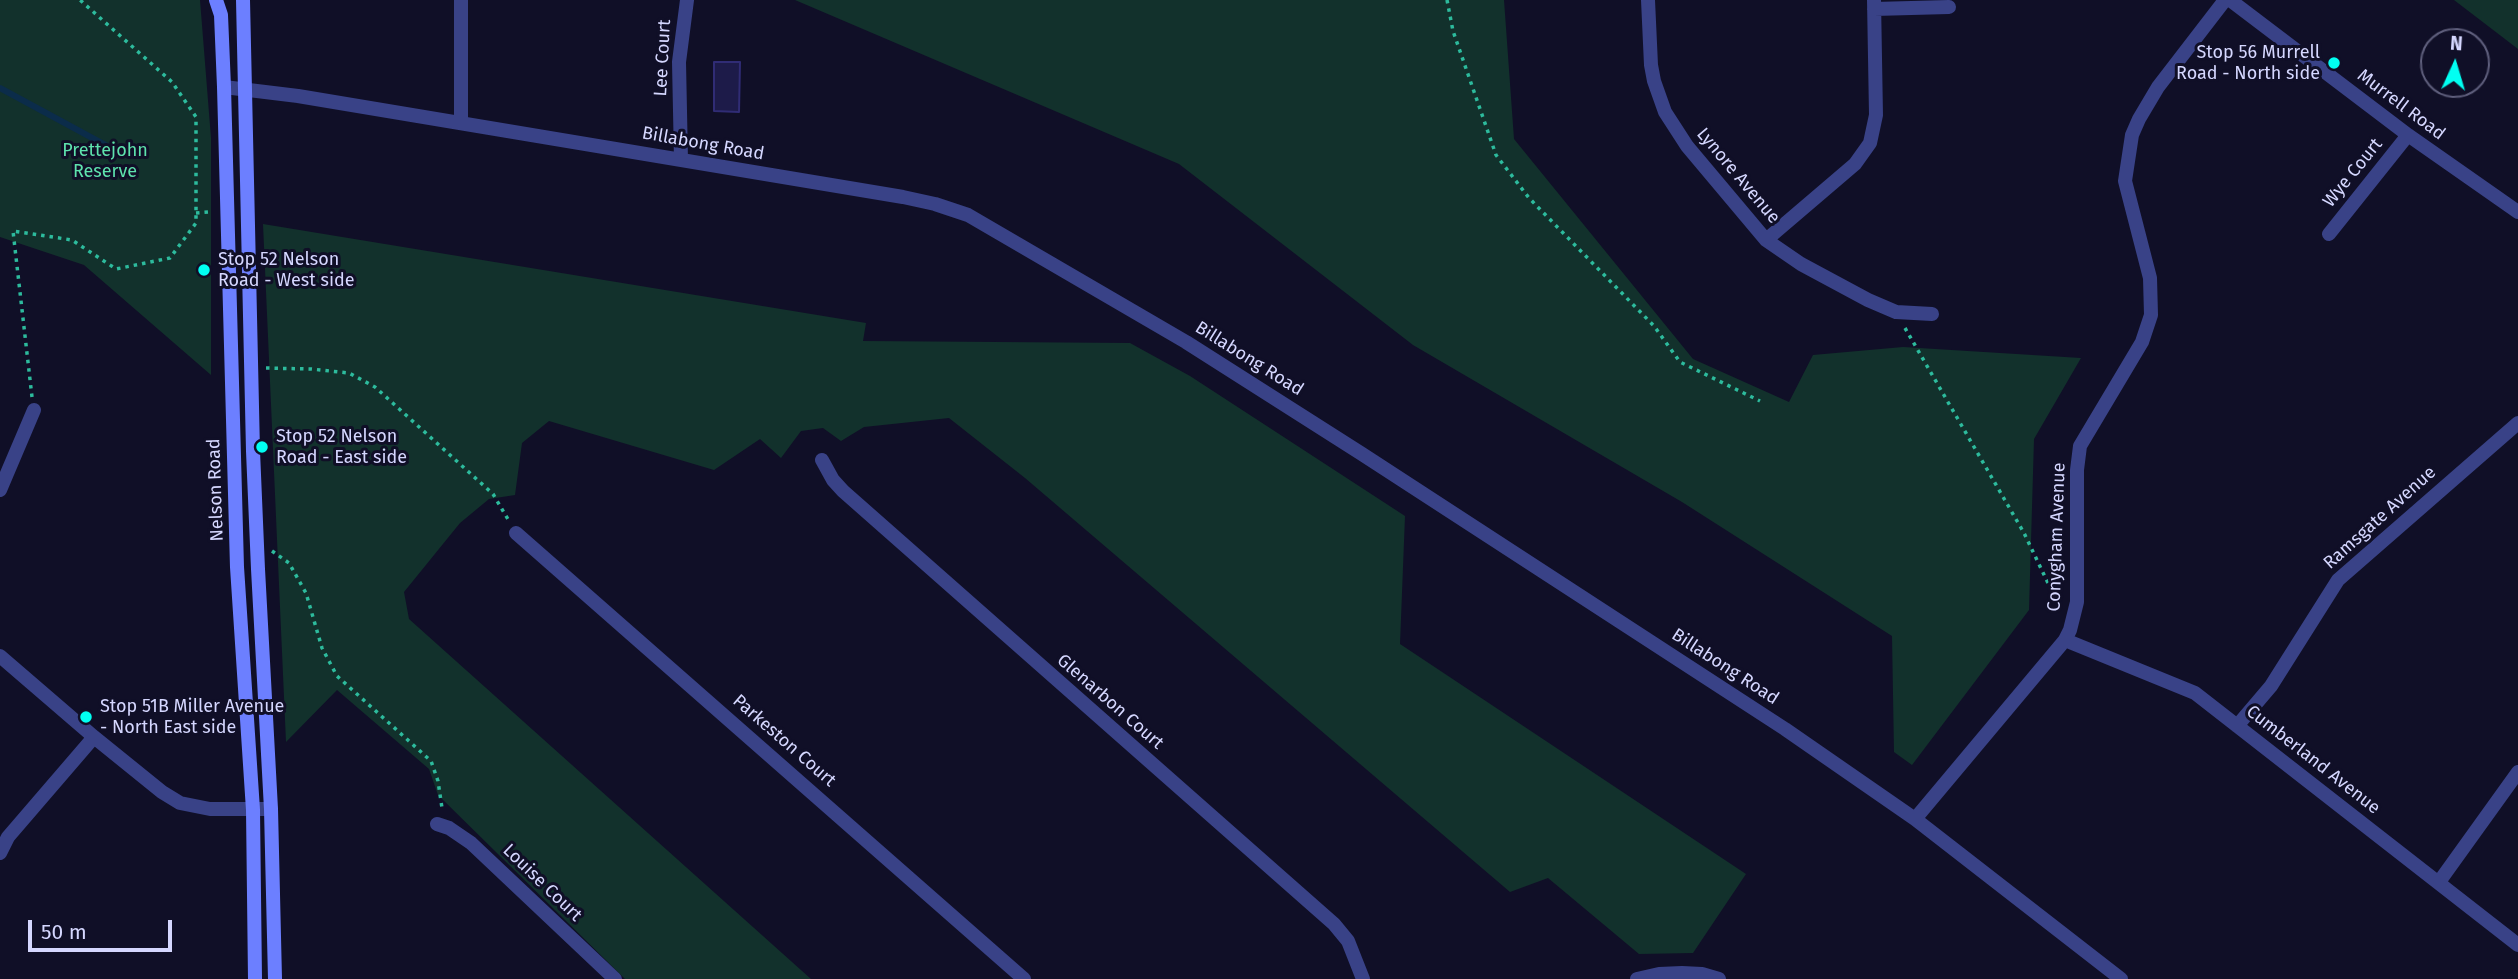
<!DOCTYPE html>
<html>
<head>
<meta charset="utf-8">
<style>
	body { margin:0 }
	#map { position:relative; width:2518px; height:979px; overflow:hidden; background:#100f27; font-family:"Fira Sans",sans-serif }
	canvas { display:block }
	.north { position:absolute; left:2420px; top:28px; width:70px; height:70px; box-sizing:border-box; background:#100f27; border:2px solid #5f5f7d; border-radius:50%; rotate:4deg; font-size:19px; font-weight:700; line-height:28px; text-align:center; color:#d5d7ff }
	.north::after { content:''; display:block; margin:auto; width:24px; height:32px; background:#01fff2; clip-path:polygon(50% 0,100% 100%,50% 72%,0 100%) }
	.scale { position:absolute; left:28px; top:920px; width:144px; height:32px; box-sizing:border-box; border:4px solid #d5d7ff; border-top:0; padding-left:9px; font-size:21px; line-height:24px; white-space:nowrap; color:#d5d7ff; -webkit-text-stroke:5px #100f27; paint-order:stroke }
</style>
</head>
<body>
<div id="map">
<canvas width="2518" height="979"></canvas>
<div class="north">N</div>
<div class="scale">50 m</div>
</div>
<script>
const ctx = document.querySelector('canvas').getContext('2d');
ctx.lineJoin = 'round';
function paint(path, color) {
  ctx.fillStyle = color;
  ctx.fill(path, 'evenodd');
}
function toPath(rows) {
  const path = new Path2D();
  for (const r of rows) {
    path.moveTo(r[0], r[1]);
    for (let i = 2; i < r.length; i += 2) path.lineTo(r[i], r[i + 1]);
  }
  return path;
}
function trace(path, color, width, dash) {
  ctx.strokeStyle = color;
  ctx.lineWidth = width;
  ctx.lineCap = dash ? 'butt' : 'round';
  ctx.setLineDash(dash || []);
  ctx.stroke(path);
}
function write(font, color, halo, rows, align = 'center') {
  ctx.font = font + ' "Fira Sans",sans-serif';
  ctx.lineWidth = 6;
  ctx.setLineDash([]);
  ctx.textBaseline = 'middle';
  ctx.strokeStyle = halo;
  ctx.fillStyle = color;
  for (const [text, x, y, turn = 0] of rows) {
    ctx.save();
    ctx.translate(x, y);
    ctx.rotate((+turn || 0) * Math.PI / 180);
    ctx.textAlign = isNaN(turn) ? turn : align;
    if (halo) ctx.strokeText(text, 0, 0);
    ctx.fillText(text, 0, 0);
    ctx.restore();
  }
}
paint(toPath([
	[0,0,200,0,211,138,211,375,84,265,0,237],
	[795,0,1504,0,1514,139,1693,359,1789,402,1813,355,1903,347,2081,358,2034,439,2029,610,1912,765,1894,752,1892,636,1682,502,1413,345,1179,164],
	[2454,0,2518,0,2518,49],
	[263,224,866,323,863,341,1130,343,1190,376,1405,516,1400,644,1746,874,1693,953,1639,954,1548,878,1510,892,1025,478,949,418,864,427,841,441,823,428,801,431,781,458,760,439,714,470,549,421,522,443,515,495,489,499,460,523,404,592,409,619,811,979,625,979,438,795,429,769,337,690,286,742]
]), '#12312c');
trace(toPath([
	[0,88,109,147]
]), '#0b2c4a', 6);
const building = toPath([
	[714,62,740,62,739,112,714,111,714,62]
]);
paint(building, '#1d1b49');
trace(building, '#302c75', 2);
trace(toPath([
	[1447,0,1453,31,1496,155,1529,198,1654,326,1680,362,1760,401],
	[196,213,209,212],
	[1905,328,2024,533,2059,606],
	[266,368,311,369,349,373,375,387,493,494,509,521],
	[32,397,13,231,72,240,116,269,170,258,196,223,196,117,172,82,80,0],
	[272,551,289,563,306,593,322,648,337,676,431,761,438,781,442,808]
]), '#2dbb9d', 3.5, [3.5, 5]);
trace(toPath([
	[1648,0,1651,65,1654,81,1665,112,1687,146,1766,240,1801,264,1868,300,1896,312,1932,314],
	[2230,0,2408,135,2518,212],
	[1874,9,1949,7],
	[224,87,298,96,903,197,935,204,968,215,1186,342,1362,454,1785,729,1915,819,2121,979],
	[461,123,461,0],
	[681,160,679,62,687,0],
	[2329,234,2408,135],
	[1766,240,1855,164,1870,143,1876,115,1874,0],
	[822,460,833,480,843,491,1334,924,1348,941,1363,979],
	[0,490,34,410],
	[516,533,1024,979],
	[2065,640,2195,693,2518,945],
	[0,656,94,737,162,792,180,803,210,809,271,809],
	[2237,726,2271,686,2338,580,2518,423],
	[1915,819,2065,640,2070,630,2077,602,2077,470,2080,446,2142,342,2151,315,2150,278,2125,181,2132,135,2139,119,2158,87,2225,0],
	[437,824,449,828,471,843,615,979],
	[0,853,8,837,94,737],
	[2439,882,2518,772],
	[1637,979,1659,974,1682,973,1702,974,1719,979]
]), '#394287', 14);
trace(toPath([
	[216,0,221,15,224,87,237,567,253,810,255,979],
	[243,0,253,451,258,569,271,809,275,979]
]), '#6c7fff', 14);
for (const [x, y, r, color] of [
	[2334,63,7,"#01fff2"],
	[204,270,7,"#01fff2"],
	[262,447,7,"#01fff2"],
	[86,717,7,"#01fff2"]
]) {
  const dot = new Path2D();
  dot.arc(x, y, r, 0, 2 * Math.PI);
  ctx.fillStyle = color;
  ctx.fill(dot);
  trace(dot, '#100f27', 2.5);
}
write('18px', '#d5d7ff', '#100f27', [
	["Stop 56 Murrell",2320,53,"right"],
	["Road - North side",2320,74,"right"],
	["Stop 52 Nelson",218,260],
	["Road - West side",218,281],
	["Stop 52 Nelson",276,437],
	["Road - East side",276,458],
	["Stop 51B Miller Avenue",100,707],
	["- North East side",100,728]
], 'left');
write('18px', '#d5d7ff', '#100f27', [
	["Lee Court",663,58,-87],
	["Murrell Road",2401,105,37],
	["Billabong Road",703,144,10],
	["Wye Court",2353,173,-51],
	["Lynore Avenue",1738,176,50],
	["Billabong Road",1249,359,32],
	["Nelson Road",216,490,-92],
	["Ramsgate Avenue",2380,518,-42],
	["Conygham Avenue",2057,537,-88],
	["Billabong Road",1725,667,33],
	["Glenarbon Court",1110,702,41],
	["Parkeston Court",784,741,41],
	["Cumberland Avenue",2313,760,38],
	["Louise Court",542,883,44]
]);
write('18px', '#5ee2ad', '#100f27', [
	["Prettejohn",105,151],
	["Reserve",105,172]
]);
</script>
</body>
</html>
